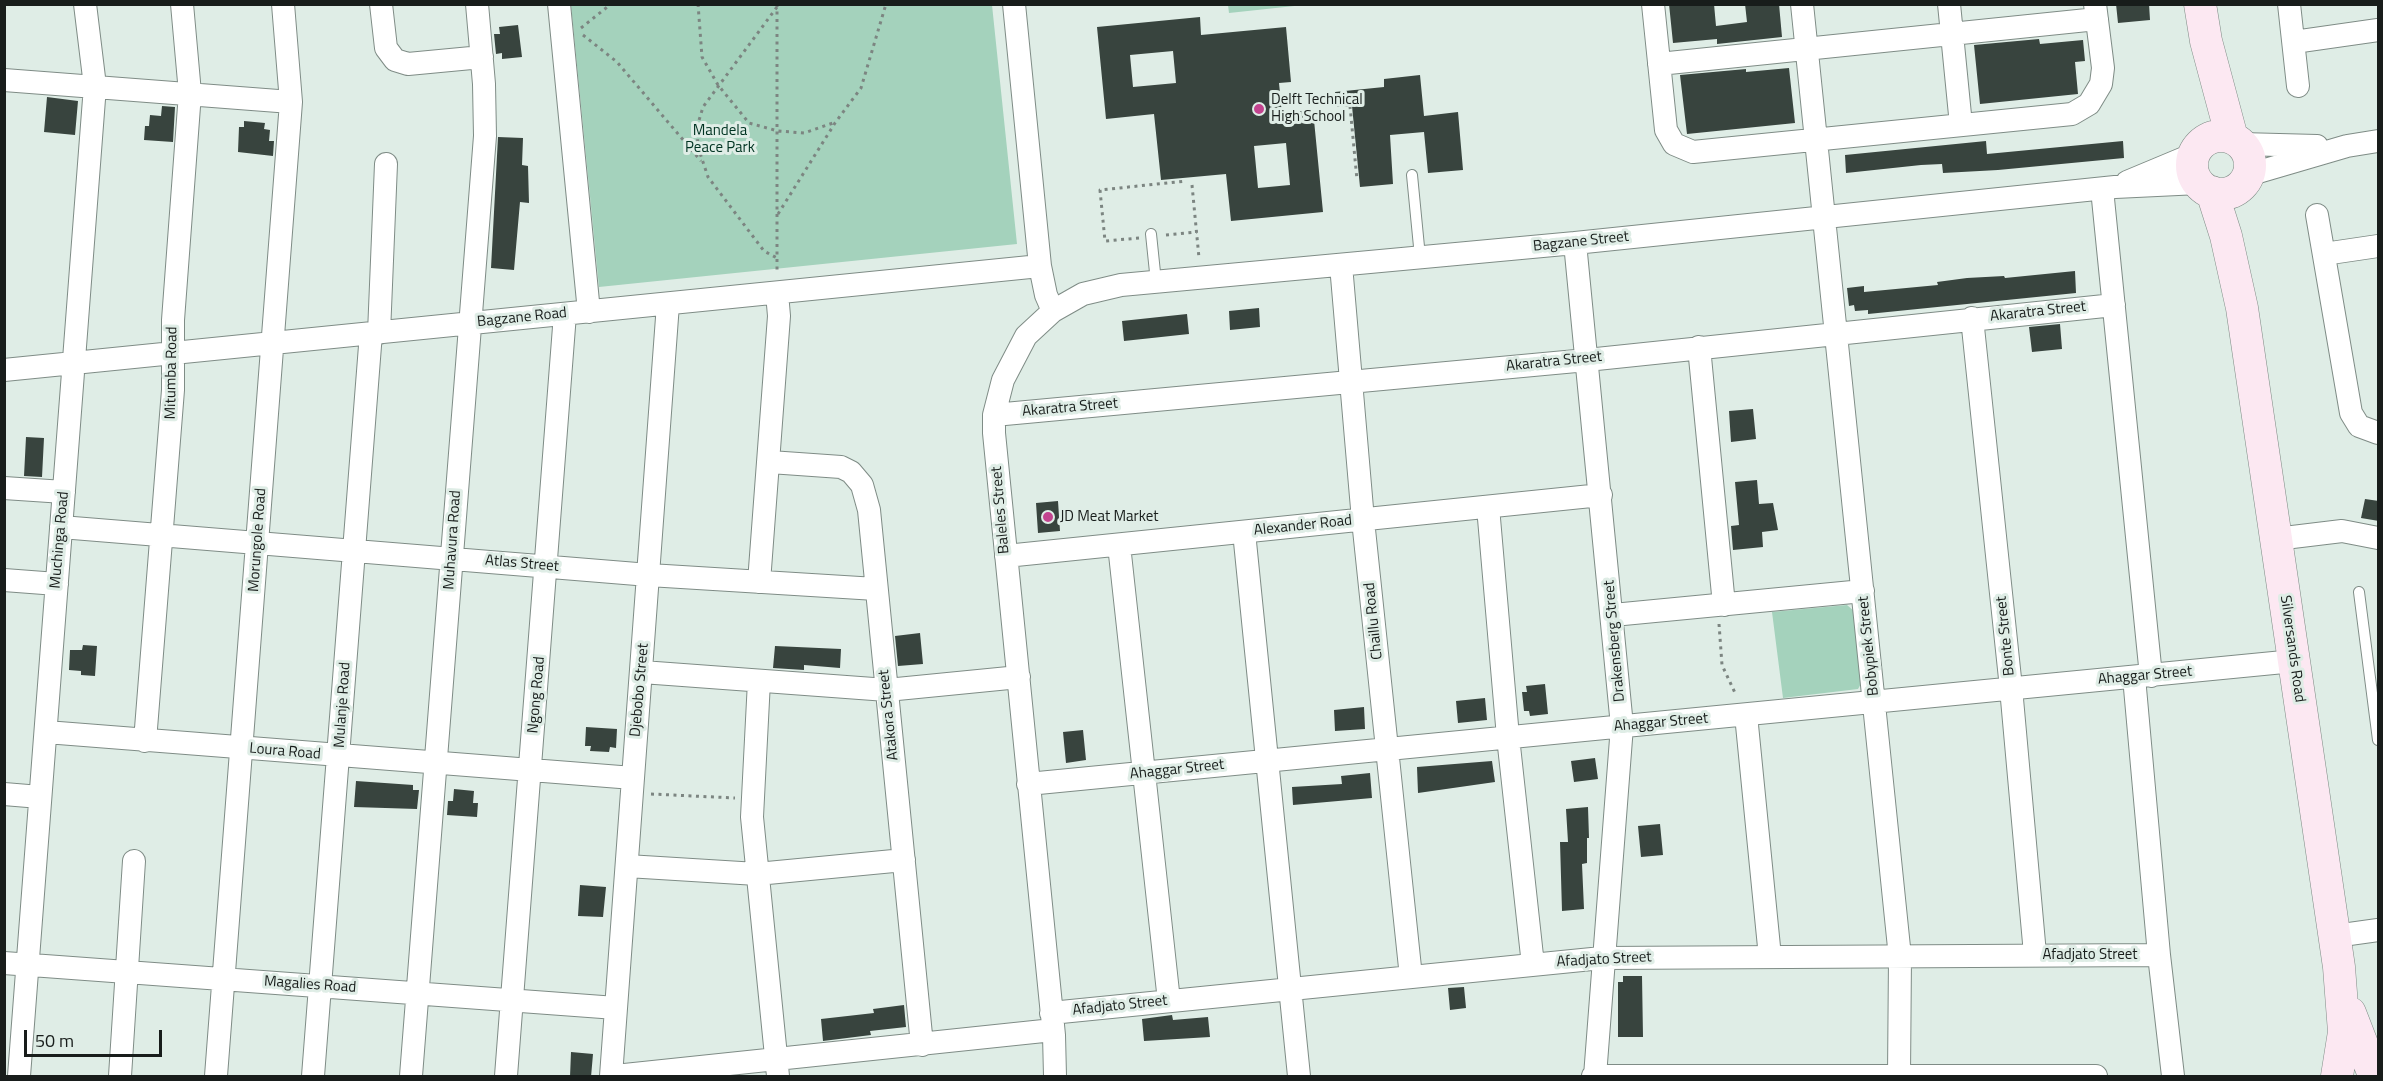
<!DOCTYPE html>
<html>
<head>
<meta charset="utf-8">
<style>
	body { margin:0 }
	#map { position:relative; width:2383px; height:1081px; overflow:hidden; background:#dfede6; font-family:"Titillium Web",sans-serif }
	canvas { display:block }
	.frame { position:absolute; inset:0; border:6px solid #181d1b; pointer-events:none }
	.scale { position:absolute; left:24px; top:1030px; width:138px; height:27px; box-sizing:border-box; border:3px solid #181d1b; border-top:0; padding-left:8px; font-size:18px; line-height:21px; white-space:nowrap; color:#181d1b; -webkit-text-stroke:4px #dfede6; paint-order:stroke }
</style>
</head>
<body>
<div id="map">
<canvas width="2383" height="1081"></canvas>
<div class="frame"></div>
<div class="scale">50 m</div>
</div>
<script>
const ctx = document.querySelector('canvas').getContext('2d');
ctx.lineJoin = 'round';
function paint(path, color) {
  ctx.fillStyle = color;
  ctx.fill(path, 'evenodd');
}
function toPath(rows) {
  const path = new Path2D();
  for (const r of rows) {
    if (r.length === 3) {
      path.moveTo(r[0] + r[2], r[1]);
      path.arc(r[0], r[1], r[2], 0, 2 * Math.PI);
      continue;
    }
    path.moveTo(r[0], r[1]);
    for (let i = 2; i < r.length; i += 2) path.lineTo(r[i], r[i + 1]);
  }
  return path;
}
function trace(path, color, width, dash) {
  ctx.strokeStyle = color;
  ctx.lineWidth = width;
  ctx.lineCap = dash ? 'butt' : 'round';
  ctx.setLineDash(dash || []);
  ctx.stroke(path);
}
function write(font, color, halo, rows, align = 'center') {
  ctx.font = font + ' "Titillium Web",sans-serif';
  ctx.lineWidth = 6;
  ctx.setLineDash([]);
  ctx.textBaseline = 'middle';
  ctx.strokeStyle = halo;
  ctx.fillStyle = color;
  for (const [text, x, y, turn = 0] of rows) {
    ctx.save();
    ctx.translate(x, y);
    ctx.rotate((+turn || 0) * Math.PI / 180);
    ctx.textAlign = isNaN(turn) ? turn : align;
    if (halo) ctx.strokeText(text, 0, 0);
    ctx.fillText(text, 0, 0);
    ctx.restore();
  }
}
paint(toPath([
	[1313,4,1229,13,1228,5,1228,4],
	[571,5,992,5,1017,244,599,287],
	[1847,605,1855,612,1862,682,1858,689,1783,698,1772,612]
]), '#a4d2bc');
paint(toPath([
	[1669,4,1714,4,1716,26,1747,22,1745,4,1779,4,1782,37,1717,44,1717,39,1673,43],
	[2116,4,2149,4,2150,20,2118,23],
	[1200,17,1201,35,1286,27,1291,82,1279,83,1282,113,1313,110,1323,212,1231,221,1226,174,1161,180,1154,114,1106,119,1097,27],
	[1173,51,1176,83,1133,87,1130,55],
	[1286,143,1290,185,1258,188,1254,146],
	[518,25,522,57,502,59,502,53,496,54,494,34,500,34,499,27],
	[2039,39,2040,44,2083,40,2085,61,2075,62,2078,94,1980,104,1974,45],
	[1789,68,1795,123,1687,134,1680,75,1746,69,1746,72],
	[1420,75,1424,116,1458,112,1463,170,1428,173,1424,132,1390,135,1393,184,1360,187,1352,106,1337,107,1335,92,1384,87,1384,79],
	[47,97,78,101,75,135,44,132],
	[162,106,175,107,173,142,144,140,145,126,149,126,150,115,161,116],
	[244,121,265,123,264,129,270,130,269,141,274,141,273,156,238,152,239,127,244,127],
	[498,137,523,138,522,165,528,166,529,203,520,202,514,270,491,268],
	[1986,141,1987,154,2123,141,2124,158,1998,170,1943,173,1942,164,1921,165,1846,173,1845,155],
	[2075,271,2076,293,1868,314,1868,310,1855,311,1854,305,1849,306,1847,288,1864,286,1864,292,1938,285,1937,282,1967,278,2004,276,2005,278],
	[1259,308,1260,327,1230,330,1229,311],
	[1187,314,1189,334,1124,341,1122,321],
	[2060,324,2062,349,2032,352,2029,327],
	[1753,409,1756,439,1731,442,1729,411],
	[26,437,44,438,42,477,24,476],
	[1757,480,1759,504,1773,503,1778,530,1762,532,1763,547,1733,550,1731,526,1739,525,1735,482],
	[2365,499,2379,501,2379,521,2361,518],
	[1058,501,1060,531,1038,533,1036,503],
	[920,633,923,664,898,666,895,636],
	[83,645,97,646,95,676,81,675,81,671,69,670,70,650,82,650],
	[775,646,841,649,840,668,804,665,804,670,773,668],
	[1545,684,1548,714,1530,716,1529,711,1524,711,1522,692,1527,692,1526,686],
	[1485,698,1487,720,1458,723,1456,701],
	[1364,707,1365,729,1335,731,1334,710],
	[586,727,617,729,616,748,610,747,609,752,590,751,591,746,585,746],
	[1083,730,1086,760,1066,763,1063,732],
	[1595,758,1598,779,1574,782,1571,761],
	[1492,761,1495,782,1418,793,1417,767],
	[1370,773,1372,798,1293,805,1292,787,1342,784,1341,776],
	[356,781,413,785,413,790,419,790,417,809,354,807],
	[454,789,474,791,473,803,478,803,477,817,447,815,448,801,453,801],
	[1588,807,1589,838,1587,838,1587,863,1582,864,1584,909,1562,911,1560,842,1568,842,1566,809],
	[1660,824,1663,855,1641,857,1638,826],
	[580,885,606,887,603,917,578,916],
	[1623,976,1642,976,1643,1037,1618,1037,1618,982,1623,982],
	[1464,987,1466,1008,1450,1010,1448,988],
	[904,1005,906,1027,870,1031,871,1035,823,1041,821,1019,874,1013,873,1009],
	[1172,1015,1173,1020,1208,1017,1210,1037,1144,1041,1142,1019],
	[571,1052,593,1054,591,1077,570,1077]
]), '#38443e');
const lane = toPath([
	[1412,175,1420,257],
	[1151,234,1156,282],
	[2359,592,2378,740]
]);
const street = toPath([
	[381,4,386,48,395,60,408,64,482,57],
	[559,4,589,312],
	[1014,4,1040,266,1046,295,1053,311],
	[1653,4,1666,130,1674,144,1693,152,2072,114,2089,104,2101,84,2103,68,2095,4],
	[1802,4,1900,957,1899,1075],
	[1949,4,1961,125],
	[2289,4,2298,86],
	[2294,42,2378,30],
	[1659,64,2097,19],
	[4,80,291,102],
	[2241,144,2317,146],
	[2248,175,2347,146,2378,141],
	[2127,182,2194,154],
	[2102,189,2151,676],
	[2317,215,2351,413,2359,426,2378,433],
	[1575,243,1622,726,1595,1076],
	[2324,254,2378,246],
	[1341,265,1363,520,1411,977],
	[1972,318,2011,688,2035,954],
	[379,333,386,164],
	[1699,347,1724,605],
	[4,370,1040,266],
	[994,415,1587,360,2114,305],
	[770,462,841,467,851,472,862,485,869,510,922,1045],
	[4,488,64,492],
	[1488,507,1508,737,1533,965],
	[61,527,649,575,876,589],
	[1244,532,1299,1076],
	[2276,539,2342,531,2378,538],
	[1119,545,1169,1001],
	[1006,556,1601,495],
	[4,580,57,584],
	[759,582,779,316,777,293],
	[1613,615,1863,591],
	[642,672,887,690,1019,677],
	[2134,677,2159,955,2173,1076],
	[759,681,752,817,778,1076],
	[1746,715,1770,957],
	[46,732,633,778],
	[145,741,173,390,173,320,190,93,182,4],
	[1028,784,2294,661],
	[4,794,40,797],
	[627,866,757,874,904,860],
	[2335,936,2378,930],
	[4,963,616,1008],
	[1051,1013,1602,958,2159,955],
	[19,1076,95,86,85,4],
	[120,1076,134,861],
	[216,1076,291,102,283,4],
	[313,1076,371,333],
	[411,1076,485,136,484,84,477,4],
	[506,1076,565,314],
	[611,1076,668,304],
	[615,1076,1053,1030],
	[1055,1076,1054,1035,994,433,994,415,1003,380,1026,336,1053,311,1083,294,1121,285,1575,243,2115,187,2199,183],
	[1593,1076,2096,1076]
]);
const secondary = toPath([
	[2200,4,2206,41,2232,138],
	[2221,165,29],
	[2212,192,2226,236,2242,308,2339,967,2344,1032,2337,1076],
	[2350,1013,2374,1075]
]);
trace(lane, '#7f8c86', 12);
trace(street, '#7f8c86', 24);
trace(secondary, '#7f8c86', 33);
trace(toPath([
	[698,4,702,57,718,85,749,123,778,131,804,133,833,123],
	[777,4,777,273],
	[777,7,703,107,697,127,698,147,708,177,764,251,777,258],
	[581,28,611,4],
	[583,35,617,62,701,161],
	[1350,106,1357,180],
	[1192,185,1199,258],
	[778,214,835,123,861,88,886,4],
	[1166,235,1197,232],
	[1139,238,1105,241,1100,190,1186,181],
	[1719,624,1722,665,1736,695],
	[651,794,735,798]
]), '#7c8581', 3, [3, 4.5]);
trace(lane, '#fff', 10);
trace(street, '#fff', 22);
trace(secondary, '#fce8f2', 32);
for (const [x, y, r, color] of [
	[1259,109,6,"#c3448f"],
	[1048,517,6,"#c3448f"]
]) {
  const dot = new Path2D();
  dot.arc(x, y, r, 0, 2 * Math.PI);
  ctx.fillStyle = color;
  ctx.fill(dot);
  trace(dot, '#dfede6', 2);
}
write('15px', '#181d1b', '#dfede6', [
	["Delft Technical",1271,100],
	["High School",1271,117],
	["JD Meat Market",1060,517]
], 'left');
write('15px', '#003422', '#dfede6', [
	["Mandela",720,131],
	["Peace Park",720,148]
]);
write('15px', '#181d1b', '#dfede6', [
	["Bagzane Street",1581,242,-6],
	["Akaratra Street",2038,312,-6],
	["Bagzane Road",522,318,-6],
	["Akaratra Street",1554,362,-6],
	["Mitumba Road",172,373,-89],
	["Akaratra Street",1070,408,-5],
	["Baleles Street",1001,510,-95],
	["Alexander Road",1303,526,-6],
	["Muchinga Road",60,540,-85],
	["Morungole Road",258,540,-86],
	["Muhavura Road",453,540,-86],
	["Atlas Street",522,564,5],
	["Chaillu Road",1374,621,-96],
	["Bonte Street",2006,636,-96],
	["Drakensberg Street",1615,641,-95],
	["Bobypiek Street",1869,646,-96],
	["Silversands Road",2292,649,82],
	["Ahaggar Street",2145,676,-5],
	["Djebobo Street",640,690,-85],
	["Ngong Road",537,695,-85],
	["Mulanje Road",343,705,-86],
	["Atakora Street",889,715,-96],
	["Ahaggar Street",1661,723,-5],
	["Loura Road",285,752,5],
	["Ahaggar Street",1177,770,-6],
	["Afadjato Street",2090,955],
	["Afadjato Street",1604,960,-3],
	["Magalies Road",310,985,4],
	["Afadjato Street",1120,1006,-6]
]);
</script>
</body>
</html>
